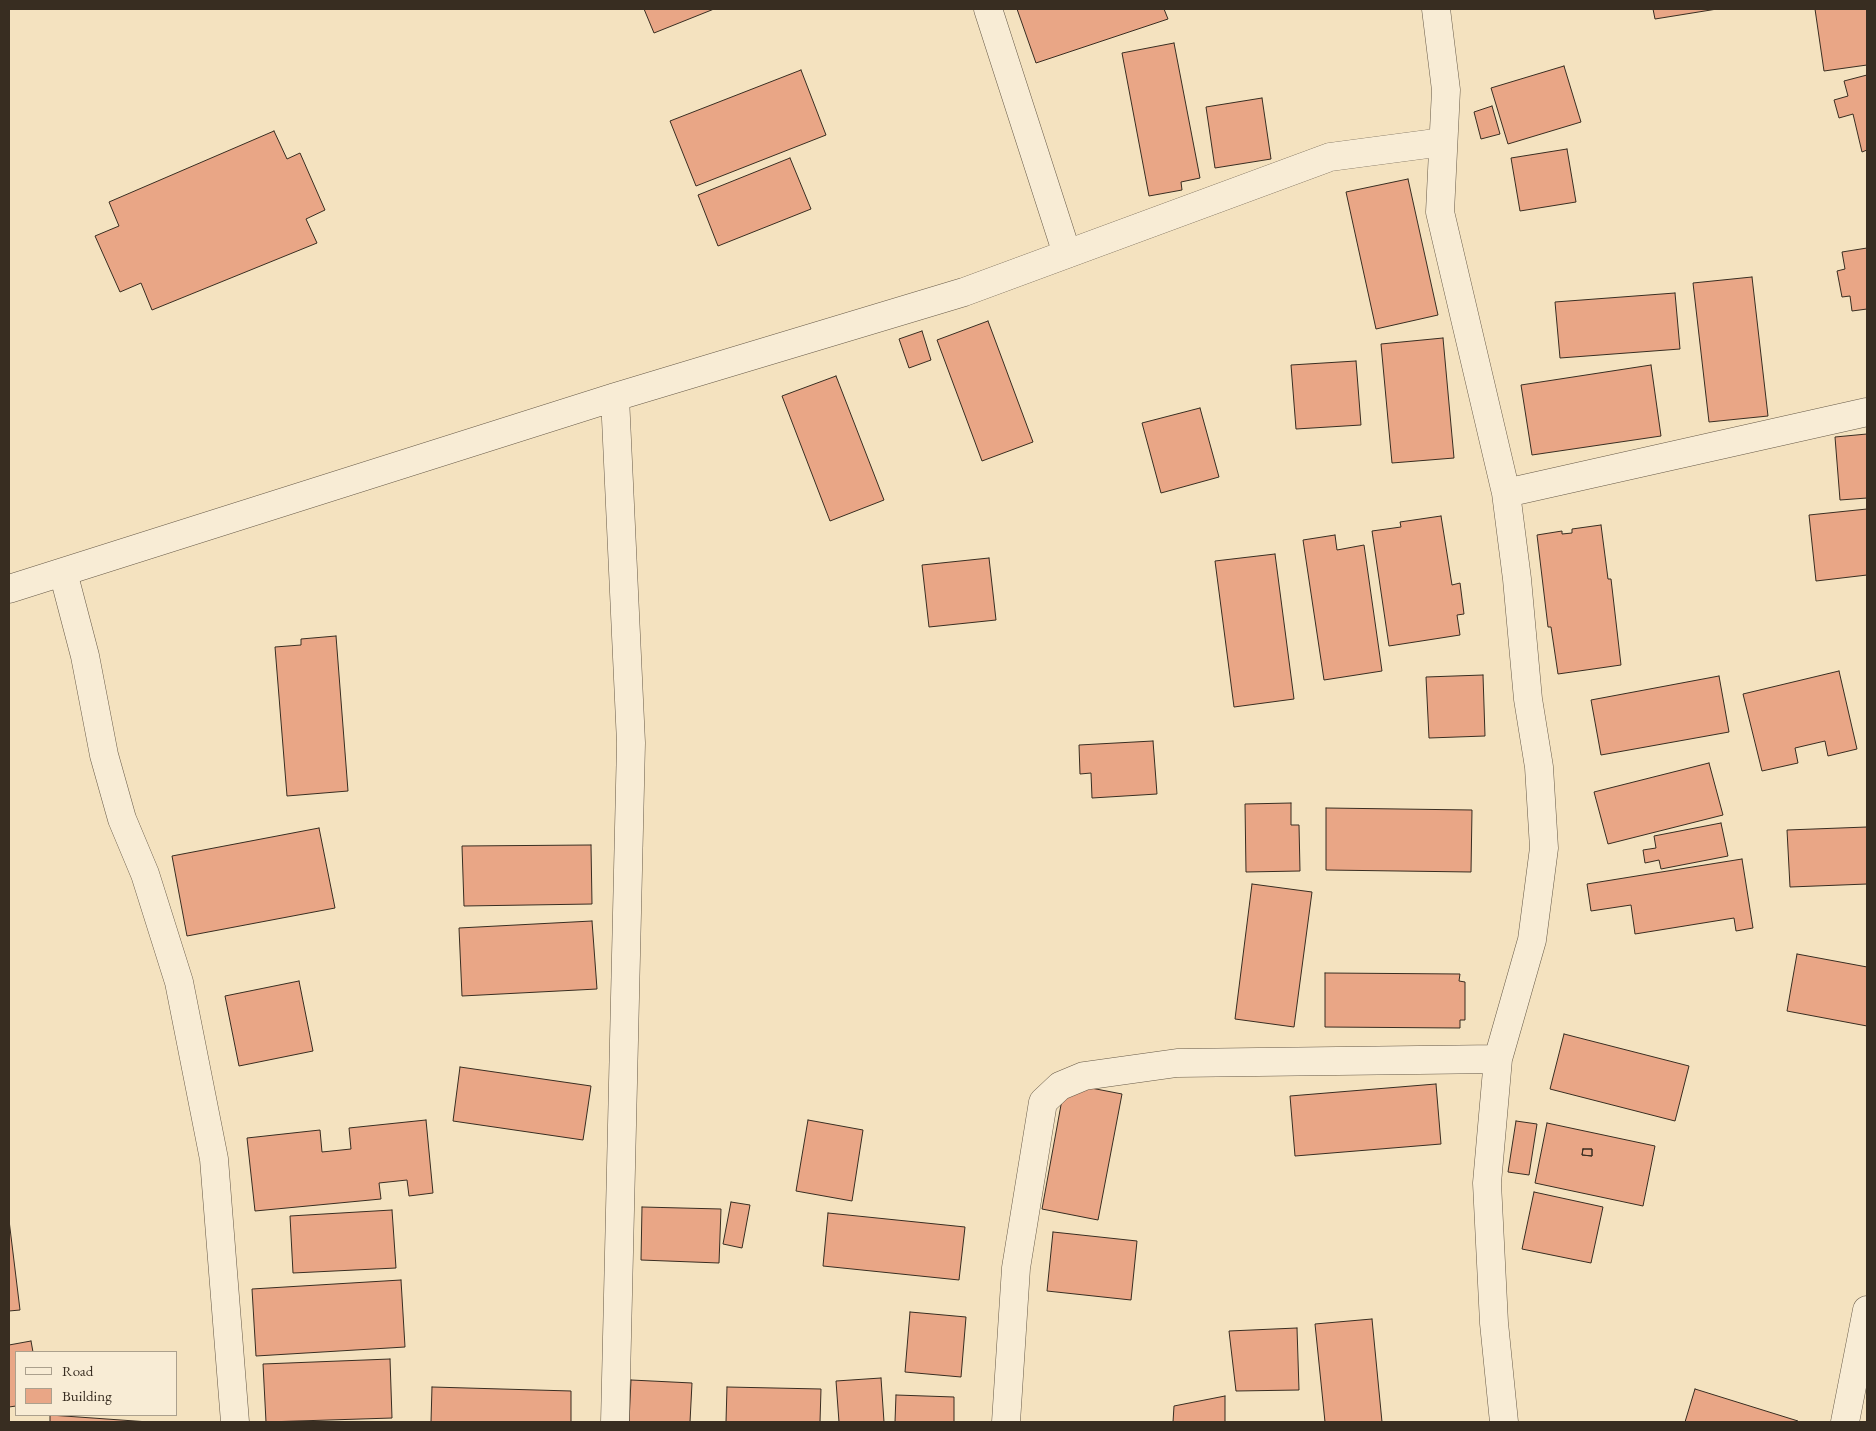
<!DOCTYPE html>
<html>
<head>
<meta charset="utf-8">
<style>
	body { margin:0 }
	#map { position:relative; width:1876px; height:1431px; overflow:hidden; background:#f4e2bf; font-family:"EB Garamond",serif }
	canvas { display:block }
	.frame { position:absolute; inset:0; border:10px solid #382d21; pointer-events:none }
	.legend { position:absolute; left:15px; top:1351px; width:162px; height:65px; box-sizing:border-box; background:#f8ecd5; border:1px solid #aba08d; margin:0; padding:6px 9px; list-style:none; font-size:15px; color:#382d21 }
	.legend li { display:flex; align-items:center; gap:10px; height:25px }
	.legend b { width:25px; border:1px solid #aba08d }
</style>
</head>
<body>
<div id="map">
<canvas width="1876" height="1431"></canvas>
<div class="frame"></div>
<ul class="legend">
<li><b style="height:6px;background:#f8ecd5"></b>Road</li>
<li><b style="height:14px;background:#e9a686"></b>Building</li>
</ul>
</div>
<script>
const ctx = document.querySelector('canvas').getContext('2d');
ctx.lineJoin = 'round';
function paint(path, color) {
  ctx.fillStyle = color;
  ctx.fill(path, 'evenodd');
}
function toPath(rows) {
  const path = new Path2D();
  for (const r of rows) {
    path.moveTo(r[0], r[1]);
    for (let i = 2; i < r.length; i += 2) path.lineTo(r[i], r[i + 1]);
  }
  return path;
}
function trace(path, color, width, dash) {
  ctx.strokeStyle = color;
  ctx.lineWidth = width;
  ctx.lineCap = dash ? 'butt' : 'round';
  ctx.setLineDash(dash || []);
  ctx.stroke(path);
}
const building = toPath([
	[644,9,714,9,654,33,644,9],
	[1017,9,1164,9,1168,19,1036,63,1017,9],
	[1653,9,1717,9,1655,19,1653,9],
	[1815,9,1867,9,1867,65,1824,71,1815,9],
	[1174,43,1200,178,1181,182,1182,190,1149,196,1122,53,1174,43],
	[1564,66,1581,122,1508,144,1491,88,1564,66],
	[801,70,826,135,696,186,670,121,801,70],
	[1867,75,1867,150,1862,152,1853,114,1839,118,1834,100,1848,96,1844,81,1867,75],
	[1262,98,1271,159,1215,168,1206,107,1262,98],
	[1492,106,1500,134,1481,139,1474,112,1492,106],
	[274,131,287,159,300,153,325,210,306,219,317,243,152,310,141,283,120,292,95,236,119,226,109,202,274,131],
	[1567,149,1576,202,1520,211,1511,158,1567,149],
	[790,158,811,209,718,246,698,195,790,158],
	[1408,179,1438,315,1376,329,1346,192,1408,179],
	[1867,248,1867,309,1852,311,1850,296,1842,297,1837,271,1845,269,1842,252,1867,248],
	[1752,277,1768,416,1709,422,1693,283,1752,277],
	[1675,293,1680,349,1560,358,1555,302,1675,293],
	[988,321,1033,442,982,461,937,340,988,321],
	[922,331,931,360,909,368,899,339,922,331],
	[1443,338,1454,458,1392,463,1381,344,1443,338],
	[1356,361,1361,425,1296,429,1291,365,1356,361],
	[1651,365,1661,436,1532,455,1521,385,1651,365],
	[836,376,884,500,830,521,782,396,836,376],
	[1200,408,1219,477,1161,493,1142,423,1200,408],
	[1867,434,1867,498,1840,500,1835,437,1867,434],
	[1867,509,1867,575,1816,581,1809,515,1867,509],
	[1441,516,1452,585,1460,583,1464,614,1457,615,1460,635,1389,646,1372,531,1401,527,1400,522,1441,516],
	[1601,525,1608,579,1611,579,1621,665,1558,674,1551,627,1548,627,1537,535,1562,531,1562,534,1572,533,1572,529,1601,525],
	[1335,535,1337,550,1364,545,1382,671,1324,680,1303,540,1335,535],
	[1275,554,1294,699,1234,707,1215,561,1275,554],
	[989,558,996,620,929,627,922,565,989,558],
	[336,636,348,791,287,796,275,647,301,645,301,639,336,636],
	[1839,671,1857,749,1828,756,1825,741,1795,748,1798,763,1762,771,1743,694,1839,671],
	[1483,675,1485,736,1429,738,1426,677,1483,675],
	[1719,676,1729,732,1601,755,1591,700,1719,676],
	[1153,741,1157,794,1092,798,1091,773,1080,774,1079,745,1153,741],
	[1709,763,1723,815,1608,844,1594,792,1709,763],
	[1291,803,1291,825,1299,825,1300,871,1246,872,1245,804,1291,803],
	[1326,808,1472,810,1471,872,1326,870,1326,808],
	[1721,823,1728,856,1661,869,1659,860,1645,863,1643,850,1656,848,1654,836,1721,823],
	[1867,827,1867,884,1790,887,1787,830,1867,827],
	[319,828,335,908,187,936,172,856,319,828],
	[591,845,592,904,464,906,462,846,591,845],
	[1742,859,1753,928,1736,931,1734,918,1635,934,1631,905,1591,911,1587,884,1742,859],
	[1252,884,1312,892,1294,1027,1235,1019,1252,884],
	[592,921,597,989,462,996,459,928,592,921],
	[1797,954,1867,967,1867,1026,1787,1011,1797,954],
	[1325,973,1460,974,1459,981,1465,982,1465,1020,1460,1020,1460,1028,1325,1027,1325,973],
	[299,981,313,1051,239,1066,225,996,299,981],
	[1564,1034,1689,1066,1675,1121,1550,1089,1564,1034],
	[460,1067,591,1086,583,1140,453,1121,460,1067],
	[1065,1083,1122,1094,1098,1220,1042,1209,1065,1083],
	[1436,1084,1441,1144,1295,1156,1290,1096,1436,1084],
	[426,1120,433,1193,409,1196,407,1180,379,1183,381,1199,255,1211,247,1138,320,1130,322,1152,351,1149,349,1128,426,1120],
	[808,1120,863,1130,852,1201,796,1191,808,1120],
	[1516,1121,1537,1124,1529,1175,1508,1172,1516,1121],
	[1547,1123,1655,1146,1643,1206,1535,1183,1547,1123],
	[1583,1149,1592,1149,1592,1156,1582,1155,1583,1149],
	[1583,1149,1592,1149,1592,1156,1582,1155,1583,1149],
	[1534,1192,1603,1207,1591,1263,1522,1249,1534,1192],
	[731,1202,750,1205,742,1248,723,1244,731,1202],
	[642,1207,721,1209,719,1263,641,1260,642,1207],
	[392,1210,396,1268,293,1273,290,1216,392,1210],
	[828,1213,965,1227,959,1280,823,1266,828,1213],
	[9,1220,20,1310,9,1311,9,1220],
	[1053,1232,1137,1241,1131,1300,1047,1291,1053,1232],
	[401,1280,405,1347,256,1356,252,1289,401,1280],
	[910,1312,966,1317,961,1377,905,1372,910,1312],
	[1372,1319,1382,1422,1325,1422,1315,1324,1372,1319],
	[1297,1328,1299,1390,1236,1391,1229,1331,1297,1328],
	[31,1341,33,1352,16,1352,16,1406,9,1407,9,1345,31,1341],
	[390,1359,392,1418,266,1422,263,1364,390,1359],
	[881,1378,884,1422,839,1422,836,1381,881,1378],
	[631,1380,692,1383,690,1422,629,1422,631,1380],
	[432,1387,571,1391,571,1422,431,1422,432,1387],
	[727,1387,821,1389,820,1422,726,1422,727,1387],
	[1695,1389,1798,1421,1797,1422,1685,1422,1695,1389],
	[896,1395,954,1397,954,1422,895,1422,896,1395],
	[1225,1396,1225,1422,1173,1422,1174,1406,1225,1396],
	[50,1415,149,1422,50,1422,50,1415]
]);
paint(building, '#e9a686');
trace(building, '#382d21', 1);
const minor = toPath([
	[988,9,1067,254],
	[1436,9,1446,90,1440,212,1506,493,1517,579,1528,699,1539,767,1544,848,1532,940,1498,1059,1487,1183,1494,1323,1504,1422],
	[615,397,631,743,615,1422],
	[1506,493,1867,412],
	[63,572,85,656,104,755,122,819,145,874,179,982,214,1159,235,1422],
	[9,589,615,397,964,292,1330,157,1443,142],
	[1006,1422,1016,1268,1043,1102,1060,1086,1084,1076,1177,1063,1498,1059],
	[1845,1422,1867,1310]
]);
trace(minor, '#675a48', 29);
trace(minor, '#f8ecd5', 28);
</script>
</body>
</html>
